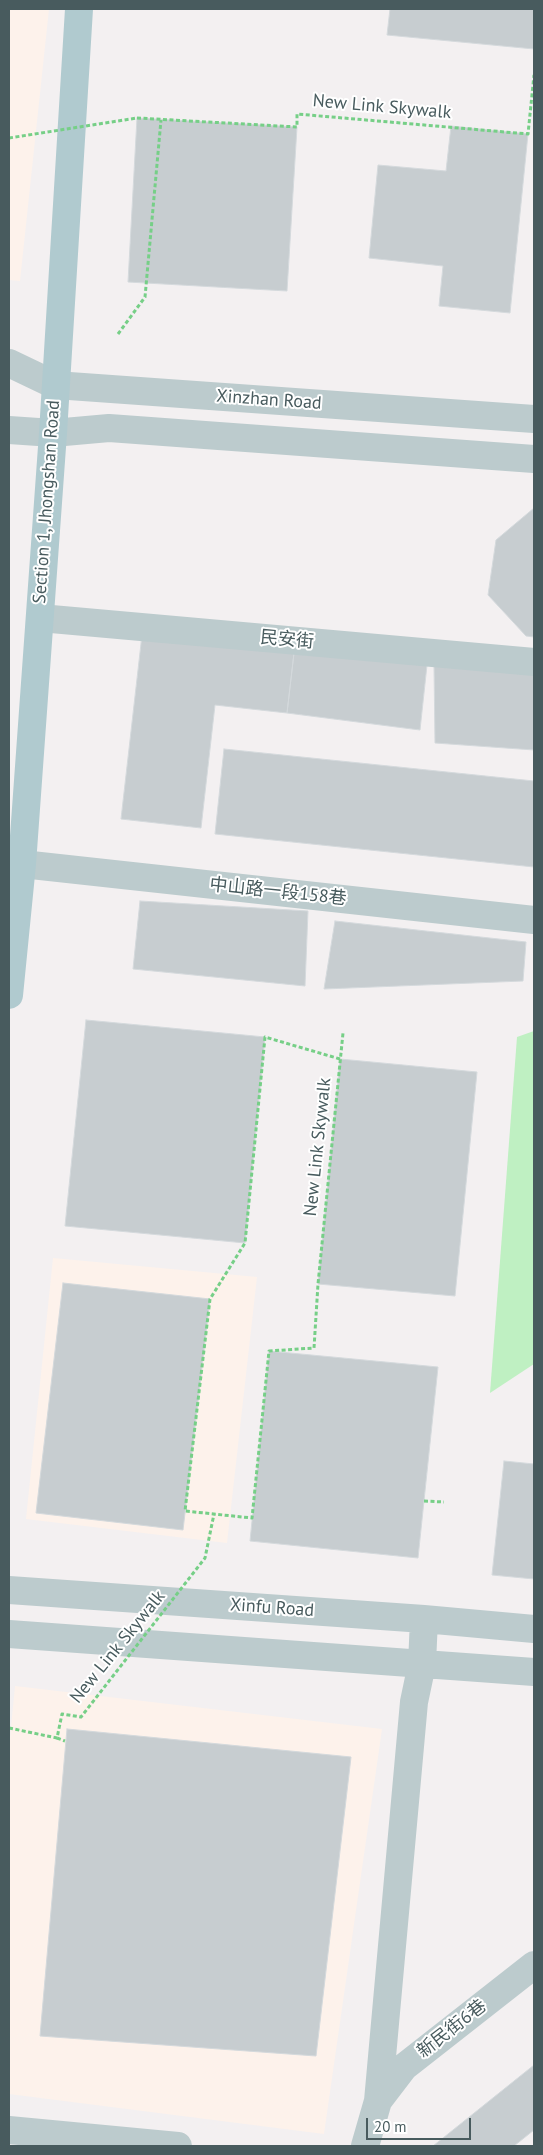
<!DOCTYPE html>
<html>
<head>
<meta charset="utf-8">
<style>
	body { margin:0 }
	#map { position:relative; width:543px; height:2155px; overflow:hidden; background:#f3f0f1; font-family:"PT Sans",sans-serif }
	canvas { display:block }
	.frame { position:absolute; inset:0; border:10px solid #485b5e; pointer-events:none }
	.scale { position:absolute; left:366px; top:2118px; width:105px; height:22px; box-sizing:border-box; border:2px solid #485b5e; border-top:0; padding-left:6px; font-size:15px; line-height:18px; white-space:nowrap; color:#485b5e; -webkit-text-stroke:4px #fff; paint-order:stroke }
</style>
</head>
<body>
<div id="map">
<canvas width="543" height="2155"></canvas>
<div class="frame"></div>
<div class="scale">20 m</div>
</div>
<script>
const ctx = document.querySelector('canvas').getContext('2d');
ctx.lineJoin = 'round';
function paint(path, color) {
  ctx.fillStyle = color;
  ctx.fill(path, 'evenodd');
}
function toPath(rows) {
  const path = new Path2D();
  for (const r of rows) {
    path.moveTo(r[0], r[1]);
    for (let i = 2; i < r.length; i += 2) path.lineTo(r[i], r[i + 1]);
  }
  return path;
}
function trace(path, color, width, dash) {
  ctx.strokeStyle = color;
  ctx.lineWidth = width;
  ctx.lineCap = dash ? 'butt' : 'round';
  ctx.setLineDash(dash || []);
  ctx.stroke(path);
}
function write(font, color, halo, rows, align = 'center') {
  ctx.font = font + ' "PT Sans","Noto Sans TC",sans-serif';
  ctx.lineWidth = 4;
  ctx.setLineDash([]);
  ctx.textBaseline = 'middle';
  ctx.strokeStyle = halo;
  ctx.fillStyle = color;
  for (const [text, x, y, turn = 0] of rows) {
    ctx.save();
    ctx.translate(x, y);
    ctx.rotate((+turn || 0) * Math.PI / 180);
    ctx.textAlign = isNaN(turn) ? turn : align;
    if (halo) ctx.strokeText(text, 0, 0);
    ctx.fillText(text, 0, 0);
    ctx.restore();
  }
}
paint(toPath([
	[9,9,49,9,20,281,9,280],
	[53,1258,257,1277,227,1543,26,1519],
	[15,1686,382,1729,324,2134,9,2094,9,1748]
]), '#fdf2eb');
paint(toPath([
	[534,1031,534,1364,490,1393,517,1037]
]), '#bff0c2');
const building = toPath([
	[390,9,534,9,534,49,387,35,390,9],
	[137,118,297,127,287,291,128,282,137,118],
	[451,126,528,134,510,313,439,306,443,266,369,258,378,165,446,171,451,126],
	[534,508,534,637,526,636,488,595,496,540,534,508],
	[142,635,294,653,287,713,215,705,201,828,121,819,142,635],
	[294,653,427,665,420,730,287,713,294,653],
	[434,665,534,673,534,750,435,743,434,665],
	[224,749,534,781,534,867,215,834,224,749],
	[140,901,308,911,305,986,133,969,140,901],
	[335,921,526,942,523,981,324,989,335,921],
	[86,1020,265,1037,245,1243,65,1226,86,1020],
	[340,1059,477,1072,455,1296,318,1284,340,1059],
	[63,1283,210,1299,183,1530,36,1513,63,1283],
	[269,1351,438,1367,418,1558,250,1541,269,1351],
	[504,1461,534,1464,534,1579,492,1575,504,1461],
	[67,1729,351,1757,316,2056,40,2036,67,1729],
	[534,2065,534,2130,514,2146,433,2146,534,2065]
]);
paint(building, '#c7cdd0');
trace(building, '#d4d9dc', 1);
trace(toPath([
	[137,118,297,127,297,114,528,134,534,75],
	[118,334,145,297,161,120],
	[340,1059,265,1037,245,1243,210,1299,185,1511,252,1518,269,1351,314,1348,318,1284,343,1033],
	[424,1501,444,1502],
	[57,1738,65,1741]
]), '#76cf87', 3, [4, 2.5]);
trace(toPath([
	[9,363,55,385,534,419],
	[9,430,53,433,109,428,534,459],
	[40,618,534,662],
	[22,864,534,920],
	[9,1590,424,1619,534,1629],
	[9,1634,534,1672],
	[378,2101,404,2067,534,1965],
	[9,2130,178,2146],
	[365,2146,378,2101,414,1702,422,1664,424,1619]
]), '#bccbcd', 28);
trace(toPath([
	[9,995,22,864,53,433,79,9]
]), '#b0cacf', 28);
trace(toPath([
	[9,138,137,118],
	[9,1728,57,1738,62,1714,81,1717,205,1558,214,1514]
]), '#76cf87', 3, [4, 2.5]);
write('18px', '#485b5e', '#fff', [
	["New Link Skywalk",382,107,5],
	["Xinzhan Road",269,400,4],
	["Section 1, Jhongshan Road",47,502,-86],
	["民安街",287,640,5],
	["中山路一段158巷",278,892,6],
	["New Link Skywalk",318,1147,-84],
	["Xinfu Road",272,1608,4],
	["New Link Skywalk",118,1647,-51],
	["新民街6巷",452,2029,-38]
]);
</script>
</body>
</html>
